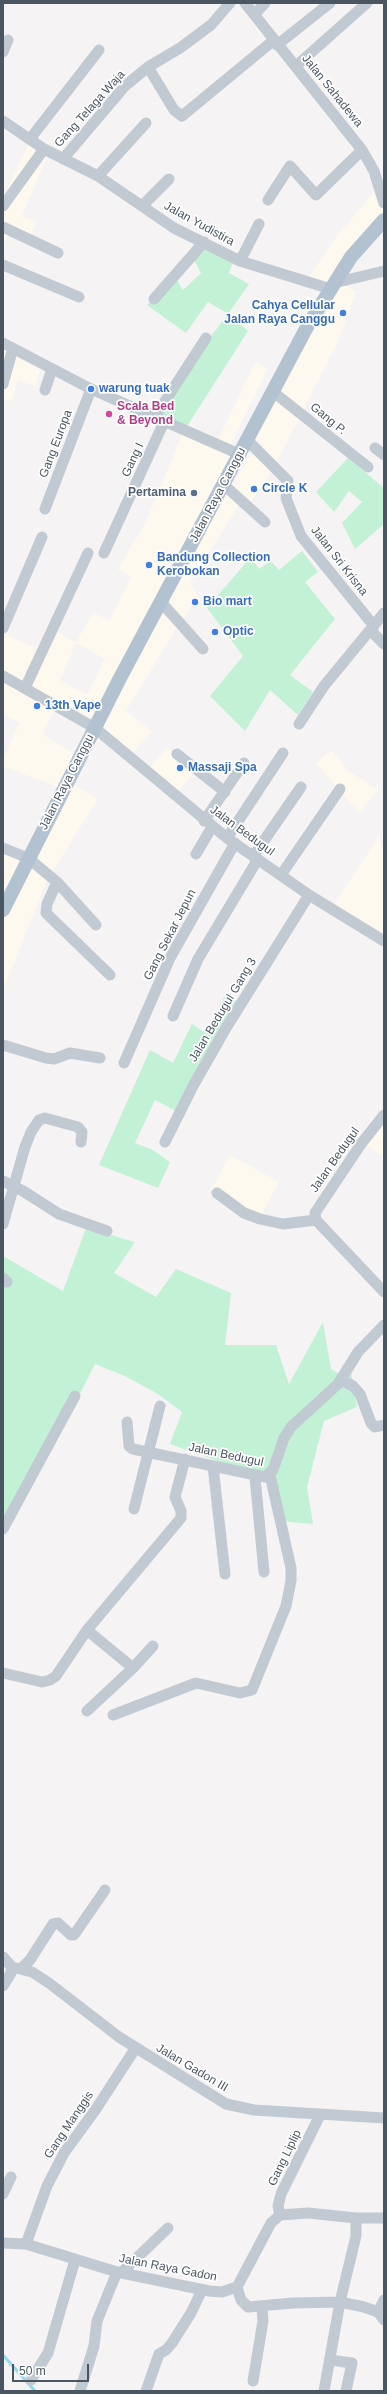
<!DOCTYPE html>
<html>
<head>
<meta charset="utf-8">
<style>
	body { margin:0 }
	#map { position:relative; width:387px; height:2394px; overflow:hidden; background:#f5f3f3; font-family:Arial,sans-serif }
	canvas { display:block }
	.frame { position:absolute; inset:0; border:4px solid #4a5661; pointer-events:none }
	.scale { position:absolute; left:12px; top:2364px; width:77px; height:18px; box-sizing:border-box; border:2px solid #4a5661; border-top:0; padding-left:5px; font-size:12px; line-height:14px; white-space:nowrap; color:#4a5661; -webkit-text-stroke:3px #fff; paint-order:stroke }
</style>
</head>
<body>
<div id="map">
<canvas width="387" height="2394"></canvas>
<div class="frame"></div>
<div class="scale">50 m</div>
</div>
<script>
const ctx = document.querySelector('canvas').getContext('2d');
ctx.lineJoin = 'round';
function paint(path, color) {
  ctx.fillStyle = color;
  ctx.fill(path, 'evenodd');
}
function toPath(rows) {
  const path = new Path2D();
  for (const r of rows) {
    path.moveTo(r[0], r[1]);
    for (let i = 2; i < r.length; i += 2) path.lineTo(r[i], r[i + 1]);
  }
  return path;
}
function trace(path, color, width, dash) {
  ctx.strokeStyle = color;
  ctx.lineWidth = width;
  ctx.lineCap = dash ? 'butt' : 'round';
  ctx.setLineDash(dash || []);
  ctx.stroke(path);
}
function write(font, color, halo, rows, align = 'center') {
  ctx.font = font + ' Arial,sans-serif';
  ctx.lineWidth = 3.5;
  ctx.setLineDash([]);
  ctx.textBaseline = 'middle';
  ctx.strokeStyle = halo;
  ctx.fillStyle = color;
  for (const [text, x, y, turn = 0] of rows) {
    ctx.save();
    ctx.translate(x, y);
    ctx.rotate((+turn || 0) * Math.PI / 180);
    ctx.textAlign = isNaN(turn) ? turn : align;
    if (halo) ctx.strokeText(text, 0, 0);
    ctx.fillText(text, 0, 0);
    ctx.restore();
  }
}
paint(toPath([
	[29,143,48,154,22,216,36,222,29,243,9,232,3,248,3,198],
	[384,186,384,212,331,276,356,292,338,342,272,471,245,510,239,505,190,583,199,597,179,624,126,711,152,731,130,756,56,707,42,734,77,755,65,779,98,799,47,880,3,991,3,848,25,858,60,788,3,766,3,760,19,723,3,714,3,633,36,649,48,626,76,643,93,612,109,621,131,577,118,569,145,523,184,431,216,444,256,361,268,369,227,452,233,460,229,492,251,454,256,456,264,444,246,433,322,290,304,284,334,240,376,189],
	[76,643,105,659,87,695,60,680],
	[3,349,40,370,35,386,18,380,11,401,3,399],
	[167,747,195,771,175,796,147,771],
	[332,750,347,770,378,790,359,813,316,763],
	[379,836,384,854,384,942,331,909],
	[384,1112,384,1156,361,1143],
	[230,1155,279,1182,259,1219,211,1190]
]), '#fdf9ef');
paint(toPath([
	[203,242,233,262,229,273,249,284,228,314,248,331,184,431,151,415,228,314,208,302,186,333,147,305,174,275,183,290,201,273,192,256],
	[348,458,384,488,384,524,355,549,342,523,362,502,349,491,334,512,316,492],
	[302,551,318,572,305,582,335,619,290,675,313,692,298,715,270,690,245,731,210,696,243,656,207,608,251,557,259,569,271,561,279,570],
	[225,995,240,1002,176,1111,155,1100,135,1143,153,1150,170,1162,158,1188,99,1165,150,1050,173,1063,192,1024,205,1033],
	[86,1228,135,1242,114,1273,156,1297,176,1269,231,1293,225,1345,276,1345,289,1384,323,1322,331,1369,341,1375,350,1365,357,1407,324,1421,307,1487,313,1524,279,1521,271,1480,170,1444,182,1412,158,1394,125,1376,95,1364,55,1444,3,1530,3,1256,63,1291]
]), '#c3f1d5');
trace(toPath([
	[3,2355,35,2391]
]), '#90daee', 3);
trace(toPath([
	[245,3,362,150,374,171,384,203],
	[255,14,265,3],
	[277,45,330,3],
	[3,52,8,40],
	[296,66,367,3],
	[148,67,174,110,182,116,274,40],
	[3,121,44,149,98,176,174,228,240,261,331,289],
	[30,139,99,50],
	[63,159,125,86,148,67,180,48,211,25,230,3],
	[98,176,146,123],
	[268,200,290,166,316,195,362,150],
	[3,206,44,149],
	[142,206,169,179],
	[3,227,58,253],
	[240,261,259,224],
	[3,265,79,297],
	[334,283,384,271],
	[154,299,204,242],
	[3,343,91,389,239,454],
	[3,384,13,348],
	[45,390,52,369],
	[272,391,368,467],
	[154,418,206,338],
	[247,440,288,481,286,498,301,536,374,626],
	[375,448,384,455],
	[223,484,265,522],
	[45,509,91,389],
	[104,553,164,422],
	[161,602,203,649],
	[3,628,42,537],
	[370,630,384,644],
	[3,676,95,728,227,838,309,895,384,941],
	[25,688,88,553],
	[299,724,324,686,384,613],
	[177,754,225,792],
	[204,821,244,763],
	[227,838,283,753],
	[3,848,28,858,57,882,96,925],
	[196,854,212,827],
	[254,855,301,787],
	[281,875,340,789],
	[57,882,47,904,46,913,110,975],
	[173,1016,198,959,258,859],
	[3,1045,46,1058,54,1059,70,1053,100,1058],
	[124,1063,170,958,235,843],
	[384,1115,361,1144,315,1213,316,1220,384,1292],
	[165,1142,193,1086,226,1028,309,895],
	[3,1181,23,1191,59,1214,107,1231],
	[217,1193,244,1213,260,1219,283,1224,316,1220],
	[3,1224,25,1147,31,1132,39,1120,45,1118,78,1127,82,1132,81,1142],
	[3,1278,7,1282],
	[341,1380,353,1386,360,1394,371,1423,375,1427,384,1425],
	[127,1422,129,1446,133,1449,265,1477,273,1470,284,1438,291,1427,338,1384,358,1352,384,1325],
	[213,1466,225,1574],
	[255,1477,264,1572],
	[134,1509,160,1406],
	[3,1529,75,1396],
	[133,1668,153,1646],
	[3,1673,42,1682,50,1680,56,1676,87,1630,181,1518,181,1511,175,1497,185,1459],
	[87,1711,133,1668,87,1630],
	[113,1715,196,1683,240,1693,252,1690,286,1606,291,1581,291,1568,270,1475],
	[3,1957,12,1967,11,1973,3,1986],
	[12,1967,32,1972,49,1983,119,2037,226,2104,254,2110,384,2118],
	[22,1968,30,1960,53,1924,58,1923,71,1935,74,1935,105,1890],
	[3,2194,11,2177],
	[280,2215,278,2206,281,2194,320,2115],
	[3,2243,26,2244,117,2272,209,2291,222,2292,237,2287,271,2223,280,2215,308,2213,356,2218,384,2218],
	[26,2244,47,2186,64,2153,96,2109,135,2049],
	[121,2273,168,2228],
	[237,2287,241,2300,248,2307,293,2303,340,2302,364,2307,378,2312,384,2320],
	[380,2308,384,2300],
	[330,2360,352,2363,346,2391],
	[31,2380,48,2353,75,2260],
	[253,2381,263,2321,262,2307],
	[80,2391,94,2346,97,2321,117,2272],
	[146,2391,159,2354,166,2350,172,2343,191,2313,202,2290],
	[324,2391,340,2302,356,2236,356,2218]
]), '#c1cad2', 11);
trace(toPath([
	[3,910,119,680,307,327,351,257,384,220]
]), '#b3c2d1', 14);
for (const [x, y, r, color] of [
	[343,313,4,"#3f7fe0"],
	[91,389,4,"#3f7fe0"],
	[109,414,4,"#d1479c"],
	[254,489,4,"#3f7fe0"],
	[194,493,4,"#5c6f8a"],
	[149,565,4,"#3f7fe0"],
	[195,602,4,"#3f7fe0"],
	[215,632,4,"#3f7fe0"],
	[37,706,4,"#3f7fe0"],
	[180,768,4,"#3f7fe0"]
]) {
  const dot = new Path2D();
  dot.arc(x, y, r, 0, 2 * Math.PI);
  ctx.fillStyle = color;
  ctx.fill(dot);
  trace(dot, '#fff', 1.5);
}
write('12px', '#4a5661', '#fff', [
	["Jalan Sahadewa",332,91,51],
	["Gang Telaga Waja",90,109,-48],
	["Jalan Yudistira",199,224,29],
	["Gang P.",328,419,39],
	["Gang Europa",56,444,-69],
	["Gang I",133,460,-65],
	["Jalan Raya Canggu",218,495,-62],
	["Jalan Sri Krisna",339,561,52],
	["Jalan Raya Canggu",67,782,-63],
	["Jalan Bedugul",242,831,36],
	["Gang Sekar Jepun",170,935,-63],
	["Jalan Bedugul Gang 3",223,1010,-59],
	["Jalan Bedugul",335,1160,-55],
	["Jalan Bedugul",226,1455,12],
	["Jalan Gadon III",192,2068,31],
	["Gang Manggis",69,2125,-56],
	["Gang Liplip",285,2158,-64],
	["Jalan Raya Gadon",168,2268,11]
]);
write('bold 12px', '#366cbe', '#fff', [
	["Cahya Cellular",335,306,"right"],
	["Jalan Raya Canggu",335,320,"right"],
	["warung tuak",99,389],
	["Circle K",262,489],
	["Bandung Collection",157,558],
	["Kerobokan",157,572],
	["Bio mart",203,602],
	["Optic",223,632],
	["13th Vape",45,706],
	["Massaji Spa",188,768]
], 'left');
write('bold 12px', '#b23c85', '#fff', [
	["Scala Bed",117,407],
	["& Beyond",117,421]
], 'left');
write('bold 12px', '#4e5e75', '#fff', [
	["Pertamina",186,493]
], 'right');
</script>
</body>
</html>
